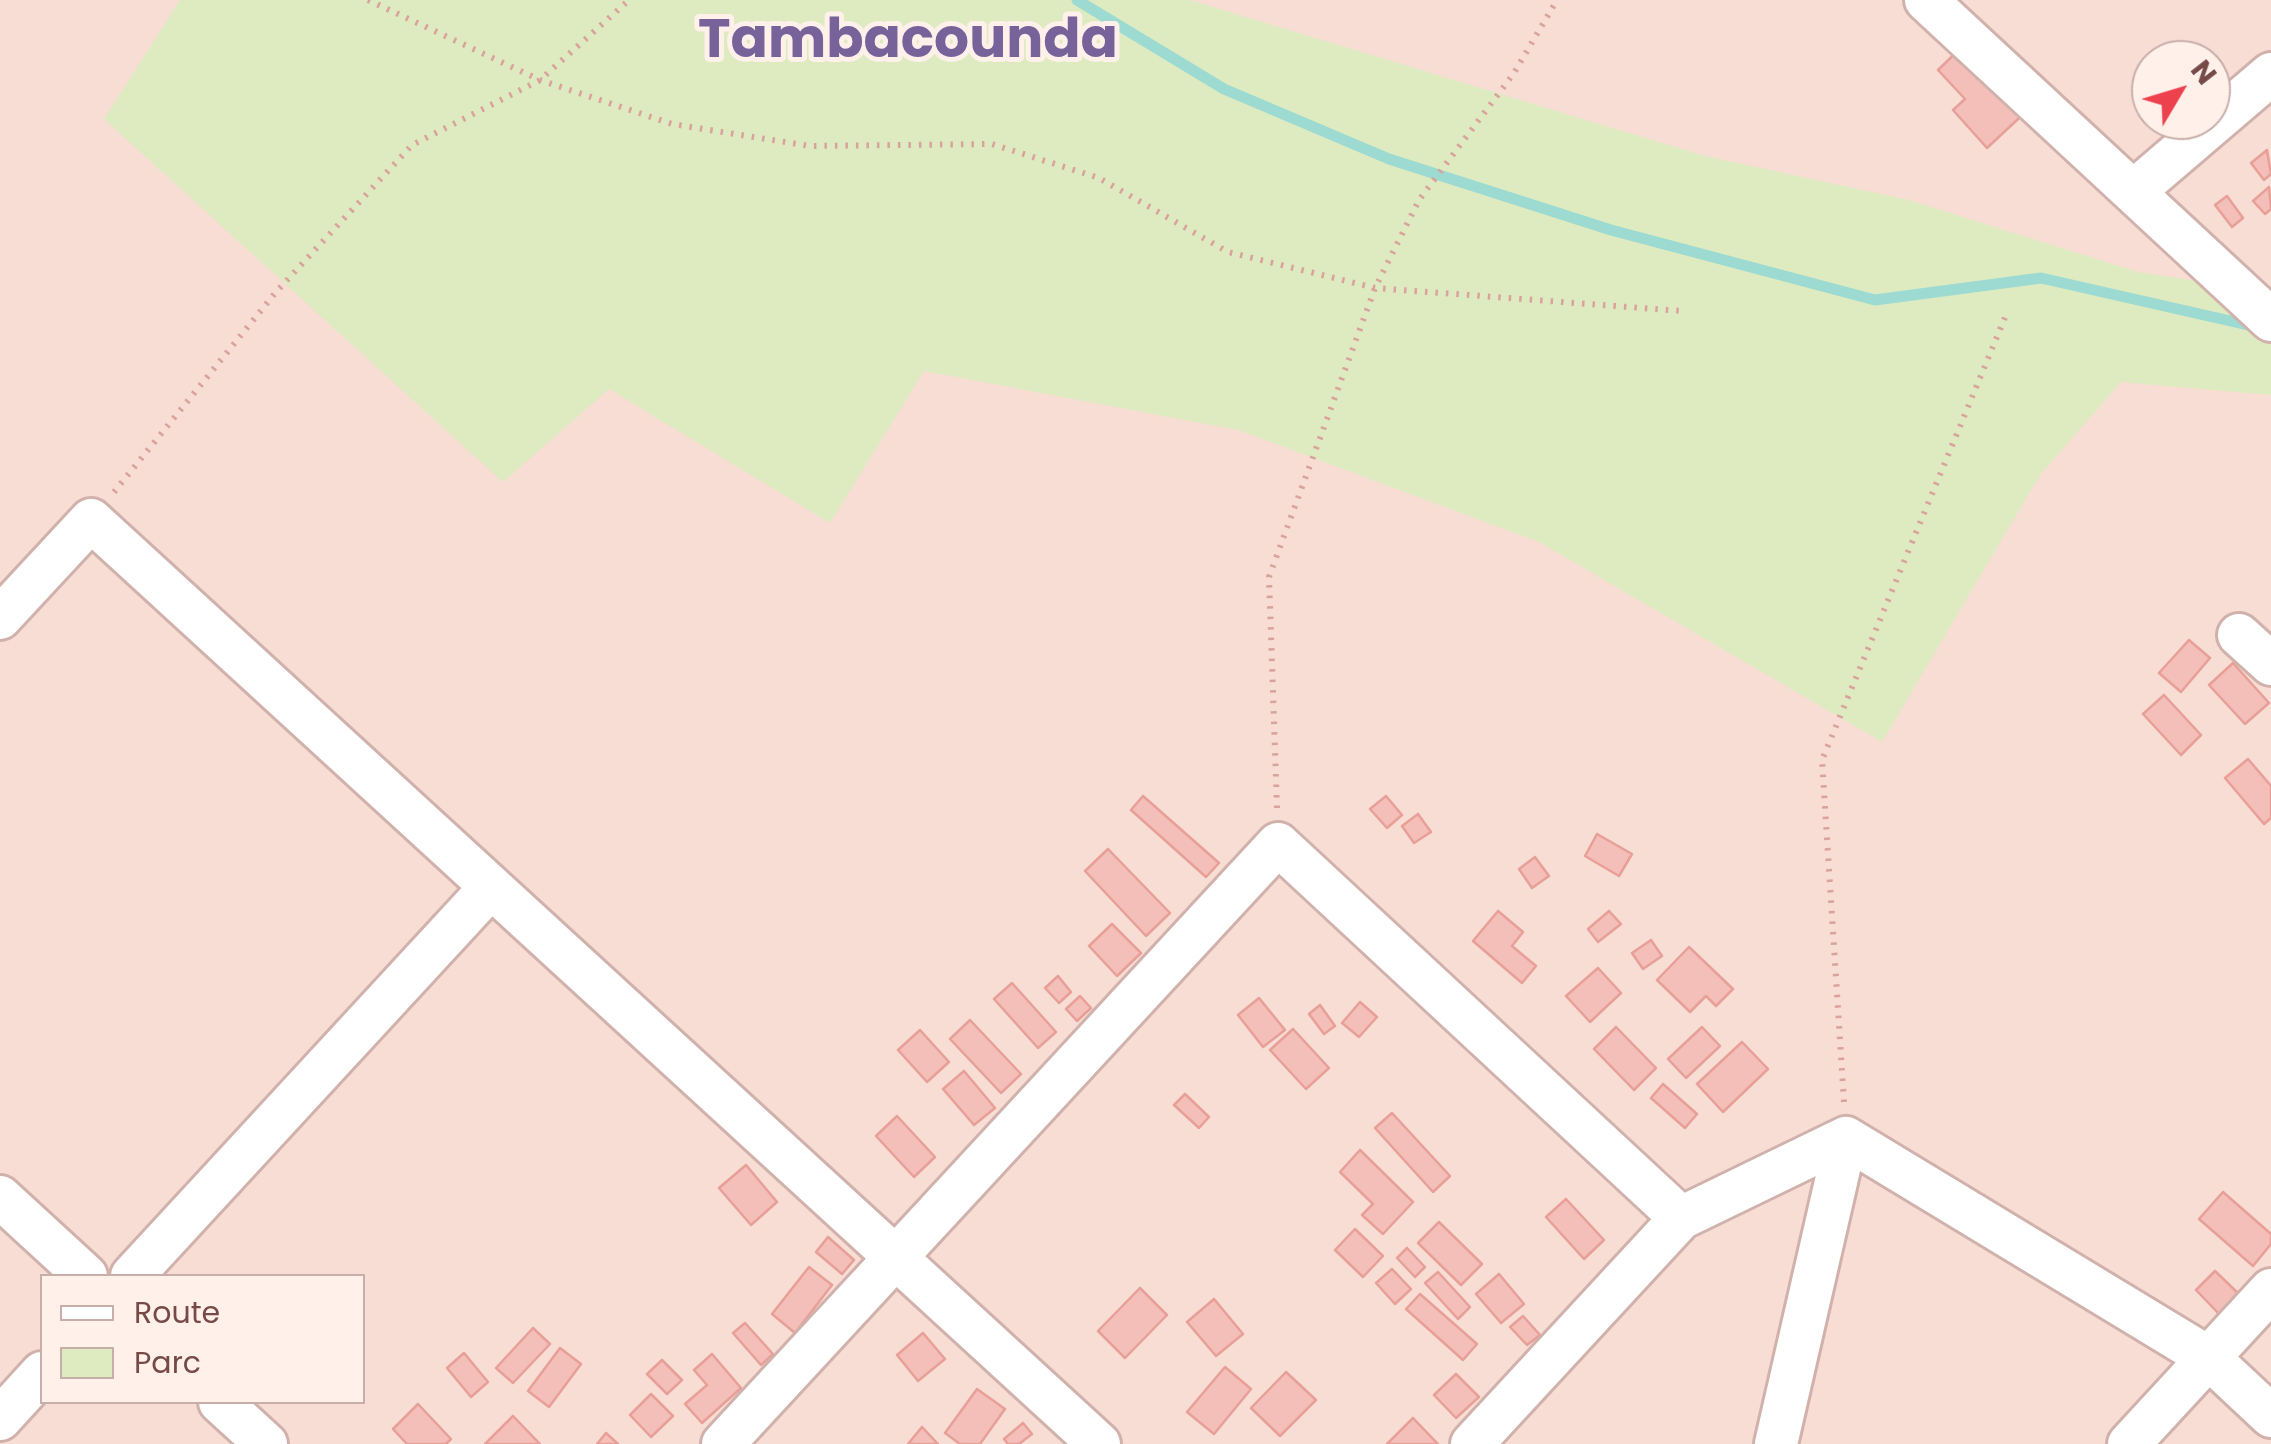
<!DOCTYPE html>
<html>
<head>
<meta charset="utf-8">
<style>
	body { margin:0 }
	#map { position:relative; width:2271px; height:1444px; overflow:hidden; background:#fdebe2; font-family:Poppins,sans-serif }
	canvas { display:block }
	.legend { position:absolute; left:40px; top:1274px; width:325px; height:130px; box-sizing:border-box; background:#fff0ea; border:2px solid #c8aea9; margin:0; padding:12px 18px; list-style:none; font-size:30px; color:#764a47 }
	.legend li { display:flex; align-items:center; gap:20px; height:50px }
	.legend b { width:50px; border:2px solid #c8aea9 }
	.north { position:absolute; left:2131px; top:40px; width:100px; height:100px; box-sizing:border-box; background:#fff0ea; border:2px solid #c8aea9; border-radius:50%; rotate:52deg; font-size:28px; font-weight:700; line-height:40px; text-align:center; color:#764a47 }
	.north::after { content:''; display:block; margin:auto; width:35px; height:45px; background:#ed414d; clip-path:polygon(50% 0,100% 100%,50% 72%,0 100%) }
</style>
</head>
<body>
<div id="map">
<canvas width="2271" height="1444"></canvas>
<ul class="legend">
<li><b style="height:12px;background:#fff"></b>Route</li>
<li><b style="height:28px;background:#deebc0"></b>Parc</li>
</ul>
<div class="north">N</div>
</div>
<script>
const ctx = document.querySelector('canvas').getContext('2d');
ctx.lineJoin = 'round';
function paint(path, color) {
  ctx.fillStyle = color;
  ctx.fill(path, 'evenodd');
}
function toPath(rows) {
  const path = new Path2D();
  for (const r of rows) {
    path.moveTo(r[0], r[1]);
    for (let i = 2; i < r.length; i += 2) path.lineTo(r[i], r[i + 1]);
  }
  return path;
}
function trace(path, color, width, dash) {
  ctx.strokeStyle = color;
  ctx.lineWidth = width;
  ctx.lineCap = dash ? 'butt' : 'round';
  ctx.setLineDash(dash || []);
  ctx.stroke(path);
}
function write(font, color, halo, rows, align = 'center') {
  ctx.font = font + ' Poppins,sans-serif';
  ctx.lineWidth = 10;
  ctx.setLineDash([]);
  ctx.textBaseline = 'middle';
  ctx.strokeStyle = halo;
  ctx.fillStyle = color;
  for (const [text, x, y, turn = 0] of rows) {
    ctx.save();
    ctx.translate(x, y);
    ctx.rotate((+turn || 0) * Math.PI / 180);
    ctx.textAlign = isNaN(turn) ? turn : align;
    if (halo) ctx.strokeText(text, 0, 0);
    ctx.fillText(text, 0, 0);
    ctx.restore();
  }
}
paint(toPath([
	[0,0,2271,0,2271,1444,0,1444],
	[2151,60,2211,60,2211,120,2151,120],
	[42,1276,362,1276,362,1402,42,1402]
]), '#f7ddd3');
paint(toPath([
	[180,0,1190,0,1705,156,1909,200,2138,272,2271,292,2271,395,2121,382,2040,475,1882,742,1539,542,1238,430,924,371,830,523,609,389,503,482,104,119]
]), '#deebc0');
trace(toPath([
	[1077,0,1224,89,1389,159,1611,230,1875,300,2041,278,2257,327]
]), '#9cdad2', 11);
const building = toPath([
	[1970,39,2032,106,1987,148,1953,110,1965,99,1938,70,1970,39],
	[2267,150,2271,174,2264,180,2251,163,2267,150],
	[2269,187,2271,209,2265,214,2253,201,2269,187],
	[2227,196,2243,218,2232,227,2215,205,2227,196],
	[2189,640,2210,658,2181,692,2159,673,2189,640],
	[2233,663,2269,703,2245,724,2209,685,2233,663],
	[2164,695,2201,735,2181,755,2143,714,2164,695],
	[2248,759,2271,786,2271,818,2264,824,2225,778,2248,759],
	[1143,796,1219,863,1206,877,1131,810,1143,796],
	[1386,796,1402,815,1387,828,1370,809,1386,796],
	[1418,814,1431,832,1414,843,1402,826,1418,814],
	[1597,834,1632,854,1619,876,1585,856,1597,834],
	[1108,849,1170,913,1146,936,1085,871,1108,849],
	[1535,857,1549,876,1532,888,1519,869,1535,857],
	[1498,911,1523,932,1512,946,1536,966,1522,983,1473,941,1498,911],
	[1609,911,1621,924,1598,942,1588,929,1609,911],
	[1112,924,1141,953,1117,976,1089,946,1112,924],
	[1651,940,1662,956,1643,969,1632,953,1651,940],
	[1689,947,1733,989,1716,1006,1706,996,1690,1012,1657,980,1689,947],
	[1598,968,1621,993,1590,1022,1566,996,1598,968],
	[1058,976,1071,992,1059,1003,1045,988,1058,976],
	[1012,983,1056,1032,1038,1048,994,999,1012,983],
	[1080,996,1091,1008,1077,1021,1066,1009,1080,996],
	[1259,998,1285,1030,1263,1047,1238,1015,1259,998],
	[1360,1002,1377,1017,1359,1037,1342,1023,1360,1002],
	[1320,1005,1335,1026,1324,1034,1309,1014,1320,1005],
	[970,1020,1021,1074,1001,1093,950,1039,970,1020],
	[1616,1027,1656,1068,1634,1090,1594,1049,1616,1027],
	[1702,1027,1720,1046,1686,1078,1668,1059,1702,1027],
	[1293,1029,1329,1068,1306,1089,1270,1050,1293,1029],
	[920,1030,949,1062,927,1082,898,1050,920,1030],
	[1742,1042,1768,1069,1723,1112,1697,1084,1742,1042],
	[964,1071,995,1108,974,1125,943,1089,964,1071],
	[1663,1084,1697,1114,1685,1128,1651,1098,1663,1084],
	[1185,1094,1209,1117,1199,1128,1174,1105,1185,1094],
	[1392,1113,1450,1176,1433,1192,1375,1128,1392,1113],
	[897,1116,935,1157,914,1177,876,1136,897,1116],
	[1360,1150,1413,1202,1383,1234,1362,1215,1373,1204,1340,1172,1360,1150],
	[746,1165,777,1202,751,1225,719,1188,746,1165],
	[2223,1192,2271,1234,2271,1244,2253,1266,2199,1219,2223,1192],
	[1566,1199,1604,1240,1584,1259,1546,1217,1566,1199],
	[1439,1222,1482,1264,1461,1285,1418,1243,1439,1222],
	[1355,1229,1383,1256,1363,1277,1335,1250,1355,1229],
	[828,1237,854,1260,842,1274,816,1252,828,1237],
	[1407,1248,1425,1267,1415,1277,1397,1258,1407,1248],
	[809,1267,832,1285,795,1333,772,1314,809,1267],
	[1392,1269,1411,1289,1395,1304,1376,1283,1392,1269],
	[2215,1271,2241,1296,2221,1316,2196,1290,2215,1271],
	[1438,1272,1470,1307,1458,1319,1425,1283,1438,1272],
	[1499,1274,1524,1304,1501,1323,1476,1294,1499,1274],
	[1140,1288,1167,1315,1125,1358,1098,1331,1140,1288],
	[1420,1294,1477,1344,1463,1360,1406,1309,1420,1294],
	[1214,1299,1243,1334,1216,1356,1187,1322,1214,1299],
	[1523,1316,1540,1335,1527,1345,1510,1327,1523,1316],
	[745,1323,773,1354,761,1365,733,1333,745,1323],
	[533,1328,550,1344,513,1383,496,1368,533,1328],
	[923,1333,945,1359,918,1381,897,1355,923,1333],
	[560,1348,581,1364,549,1407,528,1391,560,1348],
	[464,1353,488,1382,471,1397,447,1368,464,1353],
	[712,1354,741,1388,702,1423,685,1404,707,1385,694,1370,712,1354],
	[662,1360,682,1380,667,1394,647,1374,662,1360],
	[1225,1367,1251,1389,1214,1434,1187,1412,1225,1367],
	[1286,1372,1316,1400,1280,1436,1251,1408,1286,1372],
	[1456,1374,1479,1397,1456,1418,1434,1395,1456,1374],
	[977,1389,1005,1409,980,1444,960,1444,945,1433,977,1389],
	[651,1394,673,1416,651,1437,630,1415,651,1394],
	[418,1404,451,1439,446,1444,407,1444,393,1429,418,1404],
	[513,1416,540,1444,485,1444,513,1416],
	[1413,1418,1438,1444,1387,1444,1413,1418],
	[1023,1423,1032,1434,1019,1444,1008,1444,1004,1439,1023,1423],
	[922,1427,938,1444,908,1444,922,1427],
	[606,1433,618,1444,597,1444,606,1433]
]);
paint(building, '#f4bfb9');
trace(building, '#e79f98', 2.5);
const minor = toPath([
	[1926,0,2271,320],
	[2133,192,2271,74],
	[0,618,91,520,1099,1444],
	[2239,635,2271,664],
	[0,1197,86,1276],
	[132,1276,491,887],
	[220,1402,266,1444],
	[0,1419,42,1373],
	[723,1444,1278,844,1681,1218],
	[1472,1444,1681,1218,1846,1138,2209,1358,2271,1416],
	[1776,1444,1846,1138],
	[2129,1444,2271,1290]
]);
trace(minor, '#d1b1ab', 48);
trace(toPath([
	[368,0,540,80,672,124,810,146,992,144,1099,178,1228,252,1375,288,1682,311],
	[114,492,276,292,412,145,540,80,629,0],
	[1277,808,1269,577,1375,288,1419,200,1514,73,1557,0],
	[1844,1102,1822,760,2006,315]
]), '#d9a29c', 6, [2.5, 8]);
trace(minor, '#fff', 42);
write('bold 55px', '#77629a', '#fff0ea', [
	["Tambacounda",908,43]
]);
</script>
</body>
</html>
